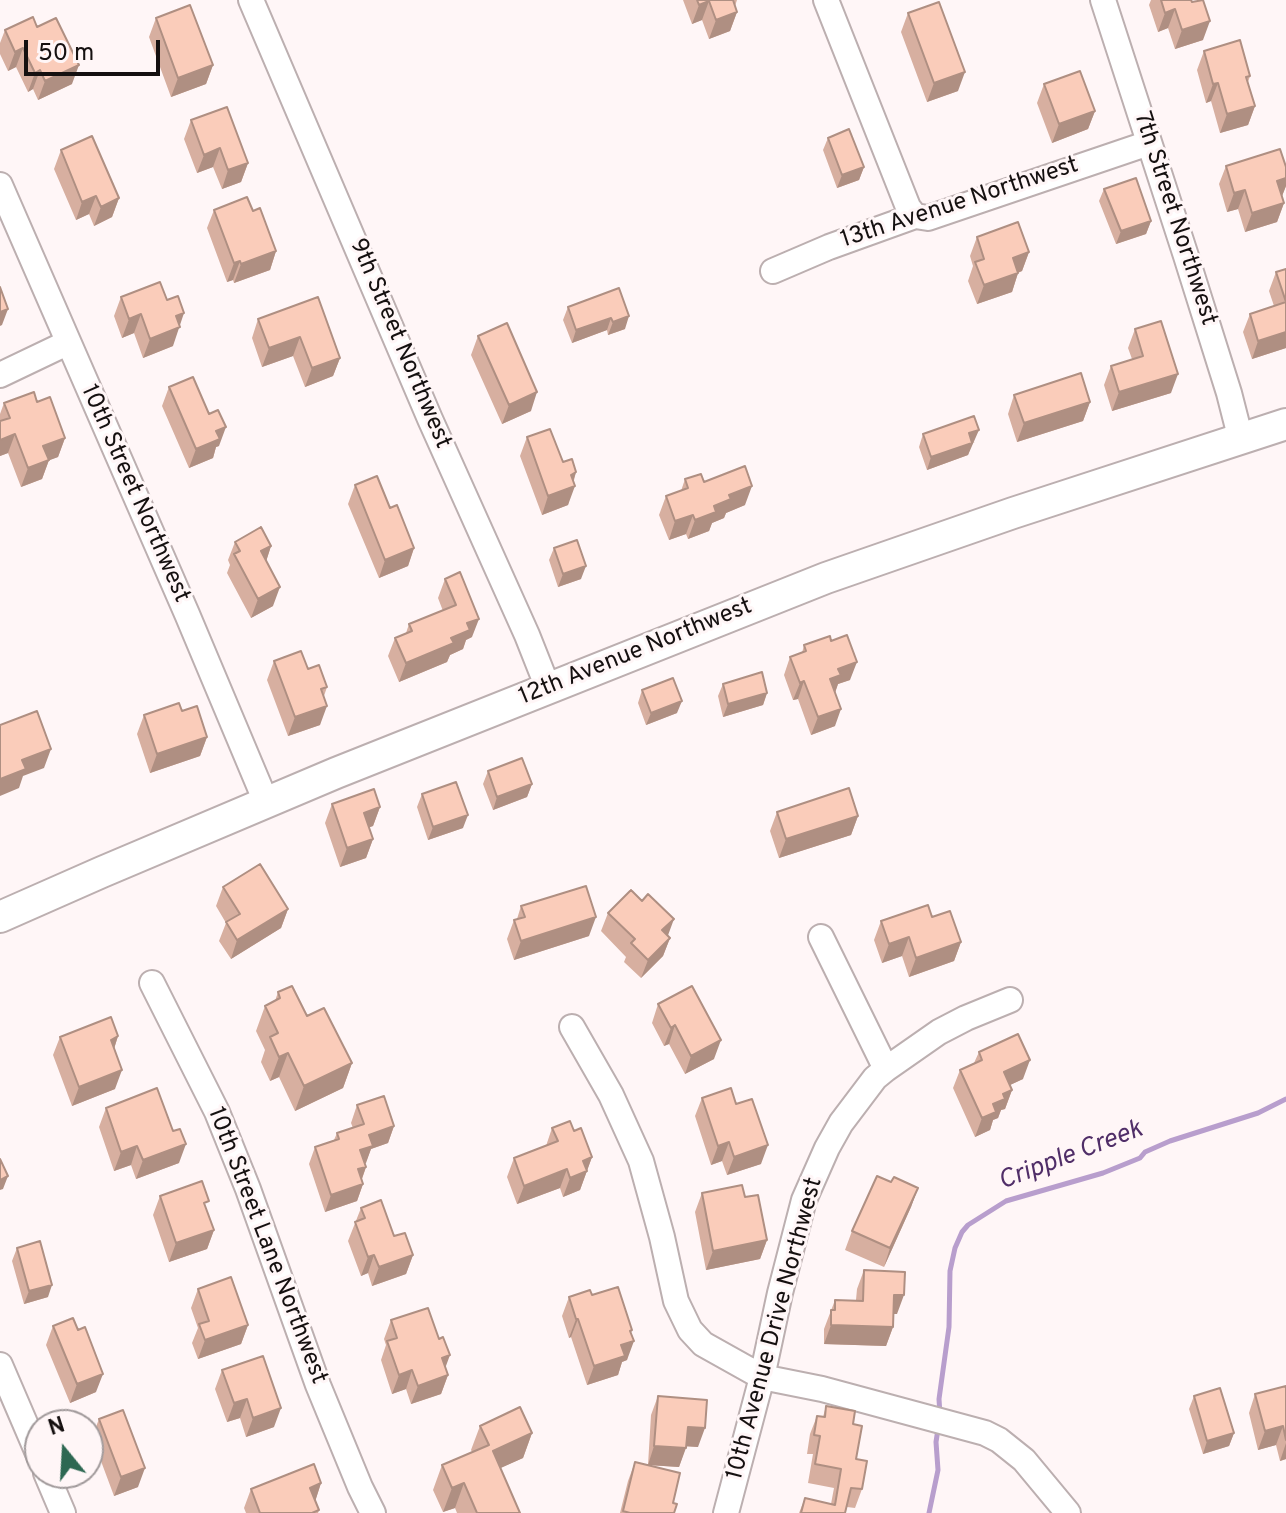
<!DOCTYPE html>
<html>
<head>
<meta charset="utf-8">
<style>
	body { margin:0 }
	#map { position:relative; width:1286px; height:1513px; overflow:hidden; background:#fff6f7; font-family:Overpass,sans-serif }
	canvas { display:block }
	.north { position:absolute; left:24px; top:1409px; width:80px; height:80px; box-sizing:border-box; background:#fff6f7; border:2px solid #a19a9b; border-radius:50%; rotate:342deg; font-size:22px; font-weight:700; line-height:32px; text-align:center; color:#151010 }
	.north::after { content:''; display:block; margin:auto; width:28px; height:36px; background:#2d6852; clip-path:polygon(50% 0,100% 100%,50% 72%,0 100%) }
	.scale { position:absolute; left:24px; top:40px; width:136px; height:36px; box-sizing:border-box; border:4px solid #151010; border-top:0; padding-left:10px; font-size:24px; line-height:28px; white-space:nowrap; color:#151010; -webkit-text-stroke:6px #fff6f7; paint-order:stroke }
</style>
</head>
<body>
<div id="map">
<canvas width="1286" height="1513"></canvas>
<div class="north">N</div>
<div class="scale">50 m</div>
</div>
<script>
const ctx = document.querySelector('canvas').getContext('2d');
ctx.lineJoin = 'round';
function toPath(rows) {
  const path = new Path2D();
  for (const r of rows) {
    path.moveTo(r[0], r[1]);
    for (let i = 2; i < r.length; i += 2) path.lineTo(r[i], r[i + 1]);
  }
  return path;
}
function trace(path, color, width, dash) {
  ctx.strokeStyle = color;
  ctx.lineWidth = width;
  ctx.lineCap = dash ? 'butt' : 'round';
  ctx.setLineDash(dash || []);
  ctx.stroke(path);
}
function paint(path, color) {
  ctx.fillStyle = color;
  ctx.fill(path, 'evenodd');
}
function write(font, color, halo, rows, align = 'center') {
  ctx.font = font + ' Overpass,sans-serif';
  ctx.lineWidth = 6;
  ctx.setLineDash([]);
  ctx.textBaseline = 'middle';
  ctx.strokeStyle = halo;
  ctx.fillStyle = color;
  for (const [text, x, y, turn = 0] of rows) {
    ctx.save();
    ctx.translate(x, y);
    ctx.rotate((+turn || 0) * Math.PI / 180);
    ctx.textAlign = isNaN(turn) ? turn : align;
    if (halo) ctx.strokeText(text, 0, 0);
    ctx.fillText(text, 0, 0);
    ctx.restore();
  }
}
trace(toPath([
	[940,1415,939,1399,949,1327,950,1271,955,1248,962,1232,968,1225,1006,1201,1103,1173,1140,1158,1145,1152,1170,1141,1258,1113,1286,1099],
	[929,1513,938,1470,936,1442,938,1429]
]), '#b89ecd', 5);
const minor = toPath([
	[251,0,430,419,527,635,548,688],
	[826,0,908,207,915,216],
	[1103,0,1186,256,1229,393,1241,440],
	[0,185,187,614,266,802],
	[773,271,829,247,915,216,928,218,1149,143],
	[0,375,67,343],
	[821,937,886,1069],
	[152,983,217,1112,248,1189,318,1385,360,1487,373,1513],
	[572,1027,611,1095,641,1161,662,1237,676,1301,690,1330,703,1344,762,1377,822,1389,985,1433,999,1440,1024,1460,1068,1513],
	[0,1365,40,1458],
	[46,1473,63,1513],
	[726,1513,762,1377,780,1293,804,1200,827,1148,841,1123,875,1078,886,1069,939,1032,966,1018,1010,1000]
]);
const major = toPath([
	[0,917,102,872,336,773,826,578,1013,513,1286,424]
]);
trace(minor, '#bcafb0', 28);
trace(major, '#bcafb0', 34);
trace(minor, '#fff', 24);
trace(major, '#fff', 30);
paint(toPath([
	[683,0,737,0,735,6,737,12,730,31,709,39,702,20,692,24],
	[1151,0,1191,0,1203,40,1175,49,1168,28,1158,32,1149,5],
	[908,13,958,91,927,102,901,32],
	[156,18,213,65,206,84,171,97,149,37],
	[37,27,72,84,38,100,33,89,28,92,16,67,8,71,0,54,0,43,5,30],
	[1204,51,1250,76,1248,82,1255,106,1248,125,1220,133,1211,101,1206,103,1197,70],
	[1044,84,1095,111,1088,129,1052,143,1037,103],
	[191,120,248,163,241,182,222,189,213,167,197,173,184,139],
	[828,138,864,167,859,180,837,188,823,150],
	[61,150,119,198,112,217,94,226,89,214,76,220,54,169],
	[1226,166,1286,167,1286,186,1282,196,1284,203,1277,222,1245,232,1238,209,1227,212,1219,184],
	[1104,189,1151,221,1146,234,1116,244,1099,201],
	[214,210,253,211,276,251,270,270,234,283,233,280,227,282,207,228],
	[977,237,1029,252,1022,271,1018,273,1012,292,977,304,968,281,973,266,970,256],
	[1286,269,1286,348,1252,359,1243,332,1250,314,1274,306,1269,291,1276,272],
	[619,288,625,329,608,335,607,330,572,343,563,320,568,307],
	[121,297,167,300,173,346,143,358,134,333,122,338,114,316],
	[318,297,340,358,333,376,305,387,293,356,262,367,252,338,258,319],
	[1135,329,1171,393,1112,411,1104,385,1111,366,1132,359,1128,348],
	[478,336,531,411,502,424,471,355],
	[169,387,219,446,216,447,213,458,189,468,162,406],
	[1014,395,1090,402,1083,421,1017,442,1008,414],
	[37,402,65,438,58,457,49,460,42,479,21,487,8,453,0,456,0,414,4,403],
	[923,434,975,442,972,443,968,455,927,470,919,447],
	[527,437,576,472,568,505,542,515,520,456],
	[685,479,704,482,745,505,726,513,724,518,712,523,709,531,688,539,686,534,669,540,659,515,666,496,681,491],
	[355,485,414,548,408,566,379,578,348,504],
	[235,542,271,546,266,561,273,606,251,618,227,573,230,565,228,560],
	[554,548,581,579,558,587,549,560],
	[445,579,472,637,466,640,463,649,450,655,447,662,399,682,388,656,395,638,406,633,409,624,443,611,438,598],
	[804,645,850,680,838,684,835,692,835,726,811,735,798,699,793,700,784,675,790,657,802,653],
	[274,661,308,669,327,687,324,696,320,725,288,736,267,680],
	[723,684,767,693,763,705,723,717,718,696],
	[642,690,677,713,646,725,638,703],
	[182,711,207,737,200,756,150,773,137,734,144,715],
	[488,771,532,784,527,797,493,810,483,784],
	[422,794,463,828,428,840,417,807],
	[332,804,380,807,373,826,369,827,373,839,366,858,340,867,325,823],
	[777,812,858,816,851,835,779,858,770,831],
	[223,887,288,909,281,928,231,959,219,941,226,923,216,906],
	[521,906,589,936,514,960,507,939,514,920,517,919],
	[608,913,668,936,670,938,663,956,641,978,624,962,626,957,601,931],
	[932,917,961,942,954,961,909,977,902,956,882,963,874,940,881,921],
	[278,992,307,1016,352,1063,343,1088,295,1111,279,1077,270,1081,261,1062,265,1050,256,1031,265,1006,275,1001],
	[658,1004,714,1059,685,1074,669,1044,664,1046,652,1023],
	[118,1036,114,1049,115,1089,72,1106,53,1055,60,1037],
	[979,1052,1023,1079,1010,1085,1012,1090,1005,1109,1001,1110,998,1118,993,1120,990,1130,975,1137,953,1088,960,1070,974,1063],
	[702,1098,736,1104,761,1164,727,1175,722,1161,711,1165,695,1116],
	[357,1105,394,1126,388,1143,371,1149,365,1164,366,1167,362,1179,363,1184,357,1201,325,1212,309,1164,315,1147,334,1140,337,1133,353,1128,351,1123],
	[106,1108,179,1163,136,1179,131,1165,114,1171,99,1127],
	[552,1128,574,1131,592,1157,580,1190,563,1197,560,1188,517,1204,507,1177,514,1158,546,1146],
	[918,1188,911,1207,884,1267,845,1250,852,1231],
	[702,1193,745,1197,767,1240,760,1259,706,1270,695,1212],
	[160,1196,206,1209,214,1230,207,1249,169,1262,153,1215],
	[361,1208,394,1236,413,1255,406,1274,372,1286,368,1273,361,1276,348,1241],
	[17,1248,48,1297,24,1304,12,1261],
	[864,1270,897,1314,893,1314,893,1327,886,1346,824,1344,824,1329,835,1300,856,1300,857,1289],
	[198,1289,248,1325,241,1344,198,1359,192,1343,198,1328,191,1308],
	[592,1295,631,1333,627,1360,622,1362,618,1375,587,1385,571,1337,569,1338,562,1316,569,1297],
	[391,1320,445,1367,448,1375,441,1394,411,1404,406,1389,392,1394,381,1360,386,1345,384,1339],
	[53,1326,78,1330,96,1392,70,1403,46,1345],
	[222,1370,274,1427,246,1437,240,1418,227,1422,215,1389],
	[1286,1386,1286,1459,1280,1461,1276,1445,1258,1450,1249,1413,1255,1394],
	[658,1396,698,1447,686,1446,679,1467,648,1465,651,1415],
	[1194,1396,1234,1433,1229,1446,1203,1454,1189,1409],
	[826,1406,853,1424,856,1459,862,1489,855,1508,847,1507,845,1513,799,1513,805,1498,831,1504,834,1488,808,1483,813,1454,807,1454,810,1434,817,1416,823,1417],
	[99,1419,138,1487,114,1496,92,1437],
	[480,1426,532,1433,523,1458,500,1468,520,1513,457,1513,455,1508,443,1512,433,1490,442,1465,472,1452,471,1450],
	[635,1462,673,1503,674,1513,620,1513,628,1481],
	[321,1483,315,1501,319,1510,318,1513,246,1513,244,1508,251,1489]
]), '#d7afa0');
paint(toPath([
	[709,1,702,20,692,24,699,5],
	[1175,9,1168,28,1158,32,1165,13],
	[737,12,730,31,709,39,716,20],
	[1210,21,1203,40,1175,49,1182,30],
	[23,48,16,67,8,71,15,52],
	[79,65,72,84,38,100,45,81],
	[213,65,206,84,171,97,178,78],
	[40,70,33,89,28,92,35,73],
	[965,72,958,91,927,102,934,83],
	[1218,83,1211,101,1206,103,1213,84],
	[1255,106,1248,125,1220,133,1227,114],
	[1095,111,1088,129,1052,143,1059,124],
	[220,148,213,167,197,173,204,155],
	[248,163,241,182,222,189,228,170],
	[864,167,859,180,837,188,842,175],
	[1286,178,1286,186,1282,196,1277,181],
	[1245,190,1238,209,1227,212,1234,193],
	[96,196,89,214,76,220,82,202],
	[119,198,112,217,94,226,101,207],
	[1284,203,1277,222,1245,232,1252,213],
	[1151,221,1146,234,1116,244,1121,231],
	[276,251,270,270,234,283,241,264],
	[1029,252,1022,271,1011,275,1018,273,1012,292,977,304,984,285,1013,258],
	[240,261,233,280,227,282,234,263],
	[8,309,2,325,0,326,0,312],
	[184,313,173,346,143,358,150,339,176,316],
	[141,314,134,333,122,338,129,319],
	[629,316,625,329,608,335,613,322],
	[611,318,607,330,572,343,576,330],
	[1286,332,1286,348,1252,359,1258,341],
	[300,337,293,356,262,367,269,348],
	[340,358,333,376,305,387,312,368],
	[1178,374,1171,393,1112,411,1119,392],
	[537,392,531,411,502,424,509,405],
	[1090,402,1083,421,1017,442,1024,423],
	[226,427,219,446,216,447,213,458,189,468,196,449,216,431],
	[979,430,968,455,927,470,931,457,969,433],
	[15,434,8,453,0,456,0,440],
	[65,438,58,457,37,465,43,446],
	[49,460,42,479,21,487,28,468],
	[576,472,571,488,575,486,568,505,542,515,548,496,571,475],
	[752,486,745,505,726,513,724,518,712,523,709,531,688,539,695,520,729,495],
	[693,515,686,534,669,540,675,521],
	[271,546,265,565,261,551],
	[414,548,408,566,379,578,385,560],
	[586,566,581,579,558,587,563,574],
	[280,587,273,606,251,618,258,599],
	[479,619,472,637,466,640,463,649,450,655,447,662,399,682,406,663,451,638,467,623],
	[857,662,850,680,838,684,835,693,830,679,838,669],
	[804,681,798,699,793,700,800,683],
	[767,693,763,705,723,717,728,704],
	[682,701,677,713,646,725,651,713],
	[327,706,320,725,288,736,295,717],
	[841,709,835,726,811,735,818,717],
	[207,737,200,756,150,773,157,754],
	[51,749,44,768,23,776,19,788,0,796,0,779,22,760],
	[532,784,527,797,493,810,497,797],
	[380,807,373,826,357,832,364,813],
	[468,815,463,828,428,840,433,827],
	[858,816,851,835,779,858,786,839],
	[373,839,366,858,340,867,347,848],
	[288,909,281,928,231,959,237,940],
	[596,917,589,936,514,960,521,941],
	[674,919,667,938,662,930],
	[909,937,902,956,882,963,889,944],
	[670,938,663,956,641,978,648,960],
	[961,942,954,961,909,977,916,958],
	[675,1025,669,1044,664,1046,671,1028],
	[118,1036,112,1055,111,1040],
	[721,1040,714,1059,685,1074,691,1056],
	[288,1053,279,1077,270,1081,279,1057],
	[1030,1060,1023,1079,997,1091,1004,1072],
	[352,1063,343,1088,295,1111,304,1086],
	[122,1070,115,1089,72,1106,79,1087],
	[1012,1090,1005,1109,1001,1110,998,1118,993,1120,990,1130,975,1137,982,1118,1003,1094],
	[394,1126,388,1143,371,1149,366,1163,354,1167,360,1150,369,1135],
	[729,1142,722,1161,711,1165,718,1146],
	[186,1144,179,1163,136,1179,143,1160],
	[768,1145,761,1164,727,1175,734,1157],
	[137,1146,131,1165,114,1171,121,1152],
	[592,1157,580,1190,563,1197,570,1178,583,1161],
	[366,1167,360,1184,358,1169],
	[567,1169,560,1188,517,1204,524,1186],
	[8,1176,3,1189,0,1190,0,1180],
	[363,1184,357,1201,325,1212,331,1195],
	[918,1188,911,1207,884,1267,890,1248],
	[214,1230,207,1249,169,1262,176,1243],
	[767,1240,760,1259,706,1270,713,1251],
	[374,1255,368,1273,361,1276,368,1257],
	[413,1255,406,1274,372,1286,379,1267],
	[52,1285,48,1297,24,1304,29,1291],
	[894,1295,904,1295,897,1314,887,1314],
	[576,1319,578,1319,571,1337,569,1338],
	[248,1325,241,1344,198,1359,205,1340],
	[831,1325,893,1327,886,1346,824,1344],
	[632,1330,627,1344,634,1341,627,1360,622,1362,618,1375,587,1385,594,1366,621,1345,630,1331],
	[450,1355,443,1374,442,1358],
	[412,1370,406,1389,392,1394,399,1375],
	[103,1374,96,1392,70,1403,77,1384],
	[448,1375,441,1394,411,1404,418,1386],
	[247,1399,240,1418,227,1422,234,1403],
	[281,1408,274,1427,246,1437,253,1418],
	[1283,1426,1276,1445,1258,1450,1265,1431],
	[688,1427,705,1428,698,1447,681,1446],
	[532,1433,523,1458,483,1476,493,1451],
	[1234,1433,1229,1446,1203,1454,1207,1441],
	[1286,1443,1286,1459,1280,1461],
	[654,1446,686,1448,679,1467,648,1465],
	[145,1468,138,1487,114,1496,121,1477],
	[321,1483,315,1502,310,1488],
	[464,1483,455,1508,443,1512,452,1488]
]), '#af8f82');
const building = toPath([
	[697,0,733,0,737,12,716,20,709,1,699,5,697,0],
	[1161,0,1191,0,1192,2,1203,0,1210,21,1182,30,1175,9,1165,13,1161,0],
	[939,2,965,72,934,83,908,13,939,2],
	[190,5,213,65,178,78,156,18,190,5],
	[33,17,37,27,56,18,79,65,45,81,40,70,35,73,23,48,15,52,5,30,33,17],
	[1240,40,1250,76,1246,77,1255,106,1227,114,1218,83,1213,84,1204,51,1240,40],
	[1080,71,1095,111,1059,124,1044,84,1080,71],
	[227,107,248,163,228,170,220,148,204,155,191,120,227,107],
	[849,129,864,167,842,175,828,138,849,129],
	[92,136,119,198,101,207,96,196,82,202,61,150,92,136],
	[1280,149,1286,167,1286,178,1277,181,1284,203,1252,213,1245,190,1234,193,1226,166,1280,149],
	[1136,178,1151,221,1121,231,1104,189,1136,178],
	[247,197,253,211,260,208,276,251,241,264,240,261,234,263,214,210,247,197],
	[1018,222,1029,252,1013,258,1018,273,984,285,975,262,984,259,977,237,1018,222],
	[1286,269,1286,332,1258,341,1250,314,1286,302,1276,272,1286,269],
	[160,282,167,300,178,296,184,313,176,316,180,327,150,339,141,314,129,319,121,297,160,282],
	[0,287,8,309,0,312,0,287],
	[619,288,629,316,613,322,611,318,576,330,568,307,619,288],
	[318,297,340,358,312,368,300,337,269,348,258,319,318,297],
	[1161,321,1178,374,1119,392,1111,366,1143,356,1135,329,1161,321],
	[507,323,537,392,509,405,478,336,507,323],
	[1081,373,1090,402,1024,423,1014,395,1081,373],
	[193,377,209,414,218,410,226,427,216,431,220,439,196,449,169,387,193,377],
	[34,392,37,402,50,397,65,438,43,446,49,460,28,468,15,434,0,440,0,421,10,418,4,403,34,392],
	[974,416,979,430,969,433,972,443,931,457,923,434,974,416],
	[550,429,563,462,572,459,576,472,571,475,575,486,548,496,527,437,550,429],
	[745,466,752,486,729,495,731,499,714,506,716,512,695,520,693,515,675,521,666,496,688,488,685,479,701,474,704,482,745,466],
	[377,476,390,508,397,505,414,548,385,560,355,485,377,476],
	[261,527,271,546,261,551,280,587,258,599,234,554,240,551,235,542,261,527],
	[577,540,586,566,563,574,554,548,577,540],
	[460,572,479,619,467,623,470,630,451,638,454,643,406,663,395,638,412,631,409,624,456,605,445,579,460,572],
	[847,635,857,662,838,669,841,675,830,679,841,709,818,717,804,681,800,683,790,657,806,651,804,645,830,636,831,641,847,635],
	[301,651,308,669,319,665,327,687,321,689,327,706,295,717,274,661,301,651],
	[762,672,767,693,728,704,723,684,762,672],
	[673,678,682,701,651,713,642,690,673,678],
	[179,703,182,711,197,706,207,737,157,754,144,715,179,703],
	[37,711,51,749,22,760,26,769,0,779,0,725,37,711],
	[522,758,532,784,497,797,488,771,522,758],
	[456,782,468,815,433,827,422,794,456,782],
	[849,788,858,816,786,839,777,812,849,788],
	[374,789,380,807,364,813,373,839,347,848,332,804,374,789],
	[260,864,288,909,237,940,226,922,240,914,223,887,260,864],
	[586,886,596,917,521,941,514,920,525,917,521,906,586,886],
	[631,890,642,901,648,894,674,919,662,930,670,938,648,960,631,943,635,939,608,913,631,890],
	[928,905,932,917,950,911,961,942,916,958,909,937,889,944,881,921,928,905],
	[292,986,307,1016,324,1008,352,1063,304,1086,288,1053,279,1057,270,1037,278,1033,265,1006,280,998,278,992,292,986],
	[692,986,721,1040,691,1056,675,1025,671,1028,658,1004,692,986],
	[111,1017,118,1036,111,1040,122,1070,79,1087,60,1037,111,1017],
	[1018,1034,1030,1060,1004,1072,1012,1090,1003,1094,1005,1099,993,1104,996,1112,982,1118,960,1070,982,1060,979,1052,1018,1034],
	[157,1088,173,1131,180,1129,186,1144,143,1160,137,1146,121,1152,106,1108,157,1088],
	[731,1088,736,1104,752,1099,768,1145,734,1157,729,1142,718,1146,702,1098,731,1088],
	[384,1096,394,1126,369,1135,373,1146,360,1150,366,1167,358,1169,363,1184,331,1195,315,1147,339,1139,337,1133,364,1124,357,1105,384,1096],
	[570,1121,574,1131,581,1128,592,1157,583,1161,587,1171,570,1178,567,1169,524,1186,514,1158,558,1141,552,1128,570,1121],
	[0,1159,8,1176,0,1180,0,1159],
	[877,1176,891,1182,894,1177,918,1188,890,1248,852,1231,877,1176],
	[202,1181,209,1201,204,1203,214,1230,176,1243,160,1196,202,1181],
	[742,1185,745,1197,758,1195,767,1240,713,1251,702,1193,742,1185],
	[381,1200,394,1236,405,1233,413,1255,379,1267,374,1255,368,1257,355,1222,365,1218,361,1208,381,1200],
	[40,1241,52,1285,29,1291,17,1248,40,1241],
	[864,1270,905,1272,904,1295,894,1295,893,1327,831,1325,831,1310,835,1310,835,1300,863,1301,864,1270],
	[231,1277,248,1325,205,1340,199,1324,209,1321,198,1289,231,1277],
	[618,1287,632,1330,630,1331,634,1341,621,1345,625,1356,594,1366,578,1319,576,1319,569,1297,590,1290,592,1295,618,1287],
	[428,1308,439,1339,443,1337,450,1355,442,1358,448,1375,418,1386,412,1370,399,1375,387,1341,397,1338,391,1320,428,1308],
	[73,1318,78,1330,85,1327,103,1374,77,1384,53,1326,73,1318],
	[263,1356,281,1408,253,1418,247,1399,234,1403,222,1370,263,1356],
	[1286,1386,1286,1440,1283,1426,1265,1431,1255,1394,1286,1386],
	[1220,1388,1234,1433,1207,1441,1194,1396,1220,1388],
	[658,1396,707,1400,705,1428,688,1427,686,1448,654,1446,658,1396],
	[826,1406,855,1411,853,1424,862,1426,856,1459,867,1461,862,1489,851,1488,845,1513,801,1513,805,1498,835,1505,841,1469,815,1464,820,1436,814,1435,817,1416,825,1417,826,1406],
	[520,1407,532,1433,493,1451,520,1513,477,1513,464,1483,452,1488,442,1465,489,1445,480,1426,520,1407],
	[123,1410,145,1468,121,1477,99,1419,123,1410],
	[635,1462,680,1473,673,1503,677,1504,674,1513,630,1513,623,1511,635,1462],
	[314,1464,321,1483,310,1488,319,1510,312,1513,260,1513,251,1489,314,1464]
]);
paint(building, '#faccba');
trace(building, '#af8f82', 2);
write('24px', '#151010', '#fff6f7', [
	["13th Avenue Northwest",960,204,-18],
	["7th Street Northwest",1174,219,72],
	["9th Street Northwest",399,344,67],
	["10th Street Northwest",134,494,66],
	["12th Avenue Northwest",636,653,-22],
	["10th Street Lane Northwest",266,1246,69],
	["10th Avenue Drive Northwest",776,1329,-75]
]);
write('italic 26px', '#502e68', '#fff6f7', [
	["Cripple Creek",1071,1157,-21]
]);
</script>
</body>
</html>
